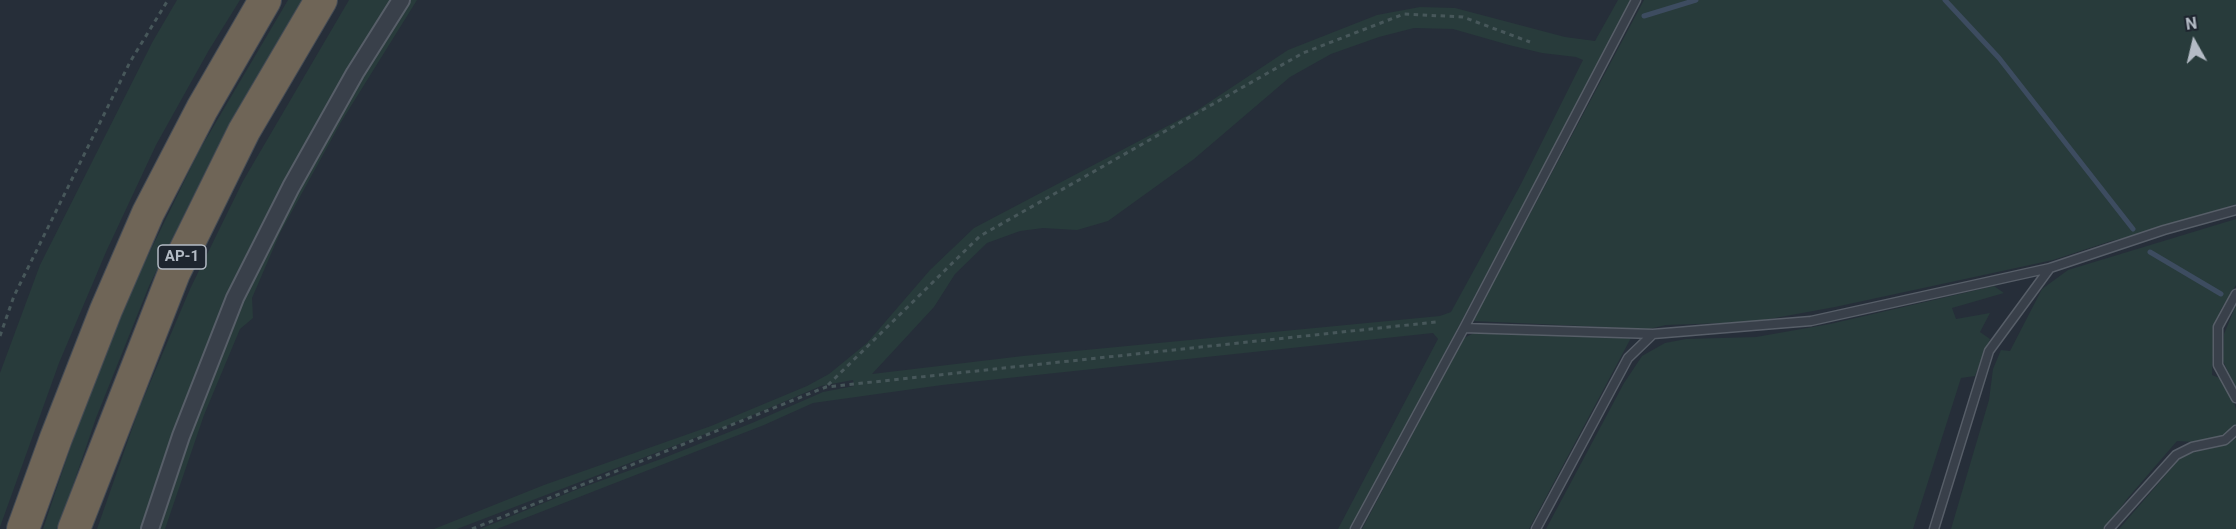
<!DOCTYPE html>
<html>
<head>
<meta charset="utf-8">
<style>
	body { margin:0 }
	#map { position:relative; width:2236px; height:529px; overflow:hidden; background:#262e39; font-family:Roboto,sans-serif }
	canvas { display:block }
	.north { position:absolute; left:2164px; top:12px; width:60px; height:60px; -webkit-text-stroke:4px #1e252f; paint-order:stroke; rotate:352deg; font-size:16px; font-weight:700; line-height:24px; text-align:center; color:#b4bbc5 }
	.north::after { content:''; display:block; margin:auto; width:21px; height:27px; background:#b4bbc5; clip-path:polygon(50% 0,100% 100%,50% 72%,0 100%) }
</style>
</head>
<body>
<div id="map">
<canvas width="2236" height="529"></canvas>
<div class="north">N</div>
</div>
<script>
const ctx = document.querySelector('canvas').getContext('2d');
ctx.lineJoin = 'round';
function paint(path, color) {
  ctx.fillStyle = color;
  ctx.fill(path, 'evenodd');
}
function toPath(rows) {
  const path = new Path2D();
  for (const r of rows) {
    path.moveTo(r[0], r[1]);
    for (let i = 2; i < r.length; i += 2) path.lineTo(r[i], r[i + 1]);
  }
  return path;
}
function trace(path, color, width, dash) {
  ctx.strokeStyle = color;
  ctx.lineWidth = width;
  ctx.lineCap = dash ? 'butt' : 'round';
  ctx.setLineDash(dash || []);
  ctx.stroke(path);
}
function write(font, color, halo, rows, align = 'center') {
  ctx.font = font + ' Roboto,sans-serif';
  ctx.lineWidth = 5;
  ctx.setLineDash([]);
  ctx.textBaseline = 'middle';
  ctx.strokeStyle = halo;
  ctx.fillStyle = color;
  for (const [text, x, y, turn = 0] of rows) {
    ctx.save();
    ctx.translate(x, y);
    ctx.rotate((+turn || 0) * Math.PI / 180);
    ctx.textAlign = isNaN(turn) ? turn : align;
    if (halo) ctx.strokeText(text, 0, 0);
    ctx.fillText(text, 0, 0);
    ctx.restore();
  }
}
paint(toPath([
	[177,0,240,0,209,50,156,145,106,252,59,363,0,527,0,373,40,265,153,41],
	[288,0,306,0,212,158,149,286,96,418,58,529,43,529,82,413,136,280,199,151],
	[349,0,392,0,334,95,268,213,219,319,143,529,97,529,139,409,190,289,243,181],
	[411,0,417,0,341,122,280,233,252,298,253,318,240,329,204,415,165,529,158,529,198,411,242,301,287,209,345,103],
	[1618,0,1632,0,1351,529,1338,529,1438,339,1433,333,942,385,813,403,764,425,497,529,480,529,578,489,661,459,752,423,823,392,854,386,853,380,821,386,734,423,457,529,434,529,544,485,711,426,807,386,829,374,867,343,930,270,974,228,1196,111,1288,50,1377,15,1420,7,1455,8,1565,37,1595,41],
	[1414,28,1453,29,1509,45,1542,53,1576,57,1583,60,1521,184,1451,312,1440,316,1023,356,872,374,934,307,955,274,987,243,1020,231,1043,228,1077,230,1108,221,1194,159,1290,77,1331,54,1379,37],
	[1644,0,2236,0,2236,204,2150,232,2111,241,2053,260,1835,307,1753,322,1666,325,1649,329,1473,321],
	[2236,219,2236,285,2220,311,2214,334,2212,375,2222,379,2233,399,2236,409,2236,426,2229,433,2218,438,2194,442,2177,441,2127,499,2105,529,1951,529,1989,400,1993,369,2001,350,2010,351,2042,289,2068,270],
	[1994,286,2004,293,1952,308,1956,319,1990,313,1980,332,1990,339,1975,376,1961,378,1913,529,1546,529,1624,383,1642,356,1665,343,1686,339,1756,337,1830,324],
	[2236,305,2236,388,2223,361,2224,334],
	[1478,331,1632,336,1529,529,1362,529,1464,338],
	[2236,438,2236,529,2119,529,2183,455,2228,444]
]), '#283b3b');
trace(toPath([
	[1945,0,1999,58,2133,229],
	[1644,16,1696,0],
	[2150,252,2221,294]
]), '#3d4c60', 5);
const service = toPath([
	[2236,294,2218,327,2218,365,2236,398],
	[1464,328,1653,334],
	[1355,529,1464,328,1636,0],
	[1536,529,1628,358,1653,334,1811,321,2050,268,2164,230,2236,210],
	[1934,529,1989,351,2050,268],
	[2109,529,2176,455,2192,447,2225,440,2236,430]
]);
const minor = toPath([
	[150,529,181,436,235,298,291,187,355,73,401,0]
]);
const motorway = toPath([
	[23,529,56,438,106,310,148,213,202,109,265,0],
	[74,529,174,273,244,131,321,0]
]);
trace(service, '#575e68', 11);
trace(minor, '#575e68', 20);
trace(motorway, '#444b55', 34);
trace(toPath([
	[0,336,14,296,130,62,168,0],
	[828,385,980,236,1303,53,1404,14,1463,17,1530,42],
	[472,529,826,387,1436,322]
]), '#47575a', 3, [4.5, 4.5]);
trace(service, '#39404a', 8);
trace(minor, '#39404a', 16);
trace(motorway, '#6f6557', 32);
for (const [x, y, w] of [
	[182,257,48]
]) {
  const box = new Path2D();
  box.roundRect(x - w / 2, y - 12, w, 24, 4.5);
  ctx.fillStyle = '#1e252f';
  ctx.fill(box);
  trace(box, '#b4bbc5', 1.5);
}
write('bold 15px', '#b4bbc5', null, [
	["AP-1",182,257]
]);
</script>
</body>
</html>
